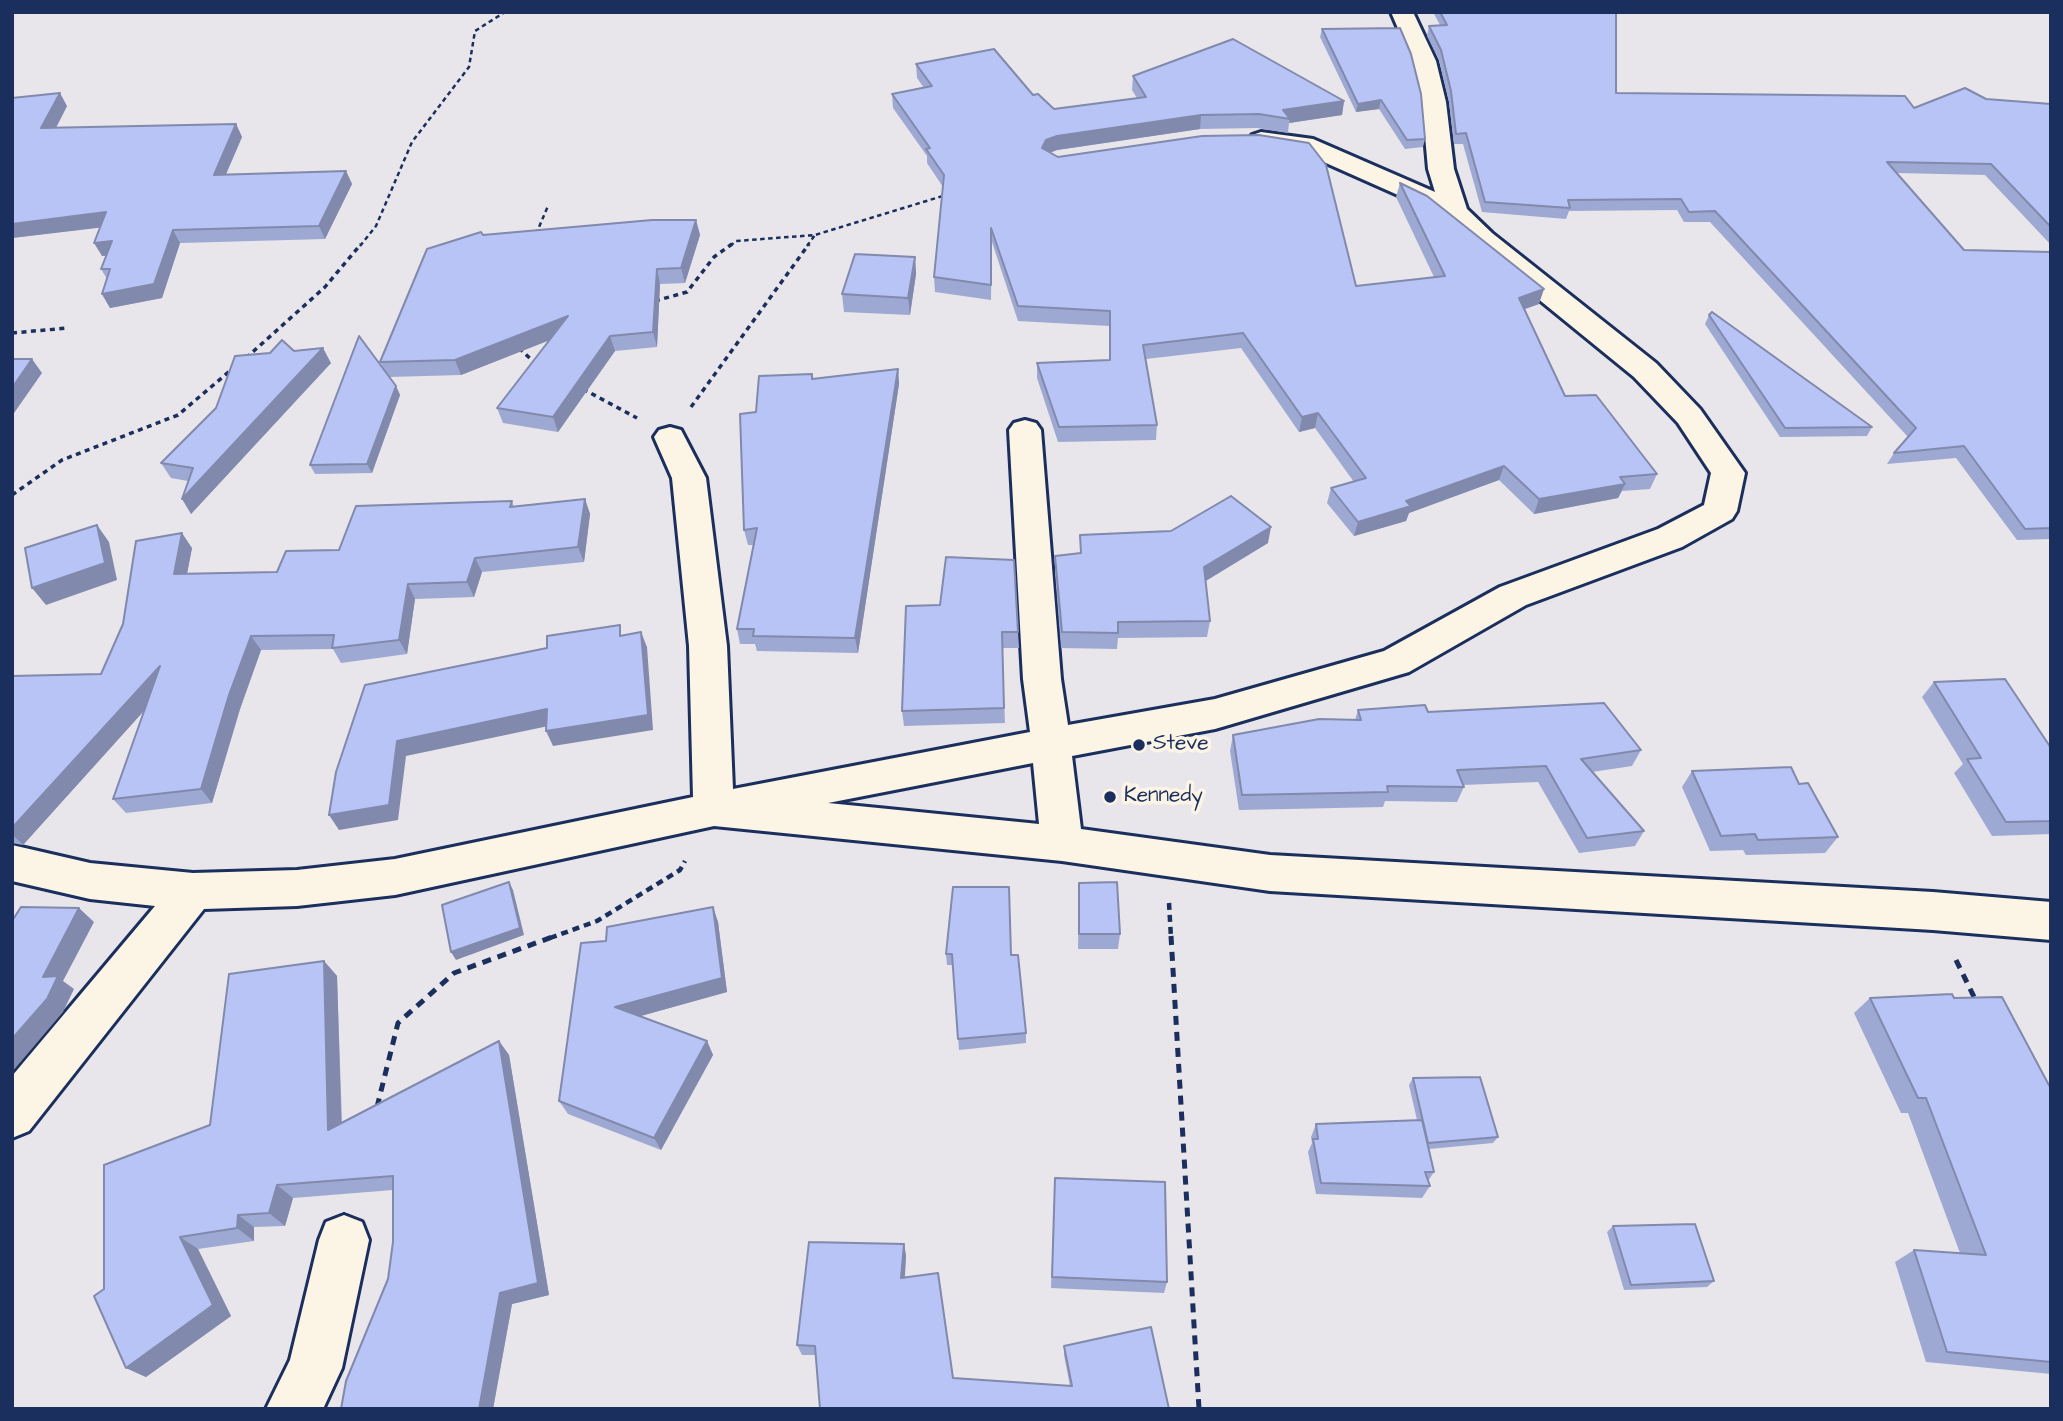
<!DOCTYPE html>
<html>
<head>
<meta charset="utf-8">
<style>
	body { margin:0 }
	#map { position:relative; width:2063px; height:1421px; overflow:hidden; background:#e8e6ea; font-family:"Architects Daughter",sans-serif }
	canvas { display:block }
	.frame { position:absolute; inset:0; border:14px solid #1b2f5e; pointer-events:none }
</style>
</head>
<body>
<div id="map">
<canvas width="2063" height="1421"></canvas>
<div class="frame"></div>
</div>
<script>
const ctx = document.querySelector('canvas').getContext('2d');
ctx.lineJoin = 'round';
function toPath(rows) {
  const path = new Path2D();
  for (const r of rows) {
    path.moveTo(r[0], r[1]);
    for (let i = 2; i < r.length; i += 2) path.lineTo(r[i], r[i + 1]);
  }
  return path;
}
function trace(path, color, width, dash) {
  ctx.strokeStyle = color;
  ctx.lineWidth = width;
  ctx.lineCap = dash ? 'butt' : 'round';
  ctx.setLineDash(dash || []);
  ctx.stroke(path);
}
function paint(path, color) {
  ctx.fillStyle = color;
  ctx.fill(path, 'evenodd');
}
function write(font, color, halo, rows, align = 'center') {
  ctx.font = font + ' "Architects Daughter",sans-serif';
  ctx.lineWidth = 7;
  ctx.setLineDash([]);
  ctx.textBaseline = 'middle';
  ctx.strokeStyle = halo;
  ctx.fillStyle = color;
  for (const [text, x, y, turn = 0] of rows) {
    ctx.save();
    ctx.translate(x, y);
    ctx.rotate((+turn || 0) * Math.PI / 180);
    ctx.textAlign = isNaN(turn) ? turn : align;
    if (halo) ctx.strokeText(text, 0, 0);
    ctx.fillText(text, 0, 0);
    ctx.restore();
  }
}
const street = toPath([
	[1391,12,1413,12,1436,61,1446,102,1454,169,1467,209,1492,233,1656,363,1700,409,1745,473,1737,511,1732,519,1682,547,1526,605,1409,672,1215,729,1072,756,1081,829,1270,855,1933,892,2051,902,2051,940,1933,930,1270,891,1062,861,714,826,395,895,297,906,204,909,29,1131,12,1138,12,1076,155,906,90,899,12,881,12,845,90,863,193,873,297,870,395,859,693,797,689,646,672,478,654,437,659,430,670,427,681,430,706,478,727,646,733,789,1030,732,1023,679,1009,430,1014,423,1025,420,1036,423,1041,430,1061,679,1068,725,1215,699,1384,651,1500,587,1658,529,1704,505,1711,473,1678,423,1634,377,1472,245,1443,215,1299,151,1261,148,1252,145,1248,140,1252,135,1261,132,1313,139,1435,192,1428,169,1422,102,1412,61,1391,12],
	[1033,763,1039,824,828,803,1033,763],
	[344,1215,362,1222,369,1240,342,1368,323,1409,266,1409,290,1360,319,1240,326,1222,344,1215]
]);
trace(street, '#1b2f5e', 6);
trace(toPath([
	[536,234,548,206],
	[360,246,376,226,412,142,469,67,475,31,505,12],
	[730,246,736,241,815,235,946,195],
	[807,246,815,235]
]), '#1b2f5e', 2.5, [4.5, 3.5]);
trace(toPath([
	[655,301,687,292,714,257,732,244],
	[12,333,68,328],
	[519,348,535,363],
	[246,358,325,287,361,244],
	[583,389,637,418],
	[691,407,809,244],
	[12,495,62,460,178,415,231,370]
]), '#1b2f5e', 3.5, [5, 4.5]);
trace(toPath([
	[1169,903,1171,938],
	[550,938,597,921,680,870,685,861]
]), '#1b2f5e', 4.5, [7, 5]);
trace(toPath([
	[1171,936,1199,1409],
	[1956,960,1977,1003],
	[377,1107,398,1023,454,973,555,936]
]), '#1b2f5e', 5, [9, 7]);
paint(street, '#fcf5e5');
paint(toPath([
	[1433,12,1616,12,1616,93,1914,108,1986,99,2051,104,2051,245,1985,175,1897,173,1964,250,2051,252,2051,539,2017,540,1956,458,1887,464,1894,453,1908,437,1710,222,1684,222,1677,210,1569,211,1566,219,1482,212,1463,144,1454,144,1449,102,1439,60,1427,36,1429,26,1440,25],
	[1322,29,1425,139,1423,147,1405,149,1379,109,1356,112,1320,37],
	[916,64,1033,95,1054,109,1137,98,1132,90,1133,76,1344,101,1342,115,1289,123,1288,133,1257,128,1200,129,1057,150,1050,153,1058,157,1356,286,1434,277,1396,197,1400,183,1539,304,1524,309,1565,396,1657,474,1650,489,1622,491,1618,498,1534,514,1499,480,1409,513,1406,521,1354,536,1327,503,1331,488,1354,482,1315,428,1299,432,1241,348,1146,359,1157,425,1156,440,1058,442,1037,378,1037,363,1109,360,1109,326,1018,321,992,242,991,300,935,292,934,277,943,187,927,163,927,156,893,108,892,94,924,88,917,78],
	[12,98,67,106,56,128,236,124,242,137,226,174,346,171,352,184,325,239,180,243,162,298,110,308,102,294,107,279,101,269,106,256,102,256,100,227,12,238],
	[696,220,700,235,685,283,660,284,657,347,615,351,558,432,503,423,497,408,549,340,461,375,389,377,396,386,400,395,372,473,315,474,310,465,385,371,380,362,483,235],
	[915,257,916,274,910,315,844,312,842,294],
	[1709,315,1872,427,1867,436,1780,437,1705,324],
	[294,351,331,363,191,514,188,481,171,478,161,463],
	[898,369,899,384,858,653,757,651,755,644,740,644,737,629,753,545,748,545,744,530,756,412,812,374,813,379],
	[585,499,590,514,584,562,482,572,474,597,415,599,407,654,341,663,333,649,261,650,240,709,212,803,126,813,113,799,144,710,23,845,12,843,12,676,101,674,192,548,187,574,277,572,339,550,512,501,514,507],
	[1080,535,1268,543,1206,581,1210,621,1207,637,1118,638,1117,649,1061,648,1055,572,1055,556,1080,553],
	[906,606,1018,632,1019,648,1002,648,1005,723,904,726,902,711],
	[1934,682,2051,748,2051,834,1992,836,1954,773,1963,764,1922,697],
	[1358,710,1428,712,1641,750,1632,766,1592,772,1644,831,1635,846,1579,853,1538,782,1463,785,1464,787,1457,802,1385,801,1383,807,1239,810,1230,751,1233,735,1355,720],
	[1692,771,1799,784,1838,837,1825,853,1746,855,1743,850,1710,851,1682,787],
	[1079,883,1120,934,1118,949,1078,949],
	[713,907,718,922,727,992,640,1016,707,1041,713,1055,661,1150,568,1114,559,1101,606,941],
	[946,954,1011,955,1026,1033,1026,1043,959,1050,953,965,947,965],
	[324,961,337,976,342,1123,499,1041,509,1055,549,1295,512,1304,493,1409,341,1409,388,1279,393,1242,393,1190,293,1198,285,1226,254,1227,254,1241,198,1249,231,1316,146,1377,126,1368,104,1289,210,1125],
	[1870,998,1954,998,2051,1089,2051,1374,1926,1362,1895,1262,1914,1250,1960,1253,1908,1113,1901,1113,1854,1013],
	[1413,1078,1498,1137,1493,1143,1429,1149,1434,1172,1428,1181,1430,1186,1422,1198,1316,1194,1308,1152,1312,1143,1311,1137,1316,1124,1417,1120,1409,1085],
	[1055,1178,1167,1282,1164,1293,1051,1288],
	[1613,1226,1714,1281,1707,1287,1624,1290,1607,1232],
	[906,1255,905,1278,953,1378,1070,1386,1064,1355,1064,1346,1169,1409,820,1409,816,1355,802,1355,797,1345]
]), '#9ea9d3');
paint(toPath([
	[60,93,67,106,49,141,41,128],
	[1381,100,1379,109,1356,112,1358,104],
	[1344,101,1342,115,1289,123,1290,119,1283,110],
	[1201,115,1200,129,1057,150,1046,154,1042,148,1046,140,1057,136],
	[236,124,242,137,220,188,214,175],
	[346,171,352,184,325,239,319,226],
	[106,212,114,226,12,238,12,224],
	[696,220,700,235,685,283,681,268],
	[173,230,180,243,162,298,110,308,102,294],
	[112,241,120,254,102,256,94,243],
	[915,257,916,274,910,315,908,298],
	[657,269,660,284,657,347,653,332],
	[1544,289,1539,304,1514,313,1519,298],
	[568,316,573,331,461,375,455,360],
	[610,336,615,351,558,432,553,417],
	[323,348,331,363,191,514,182,499],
	[32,359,42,373,12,416,12,388],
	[898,369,899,384,858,653,855,638],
	[396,386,400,395,372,473,367,464],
	[1318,413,1315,428,1299,432,1302,417],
	[1504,466,1499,480,1409,513,1406,521,1354,536,1358,522,1406,501],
	[1625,484,1618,498,1534,514,1539,499],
	[585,499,590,514,584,562,578,547],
	[97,525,109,542,117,580,46,605,32,588],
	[1271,527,1268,543,1202,583,1204,567],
	[182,533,192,548,184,589,174,574],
	[475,558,482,572,474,597,467,582],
	[408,584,415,599,407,654,399,640],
	[641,632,647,647,653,730,553,746,546,731],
	[251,636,261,650,240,709,212,803,201,789,229,695],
	[160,666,171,681,23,845,12,834,12,828],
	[547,709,553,725,406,756,398,820,339,830,329,815,397,741],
	[509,882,513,890,524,935,456,960,451,952],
	[713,907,718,922,727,992,623,1021,615,1007],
	[79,908,94,922,63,981,74,989,63,1012,12,1072,12,1039,43,977],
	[324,961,337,976,342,1144,328,1130],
	[499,1041,509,1055,549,1295,512,1304,493,1409,479,1409],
	[707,1041,713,1055,661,1150,654,1138],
	[277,1185,293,1198,285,1226,269,1213],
	[238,1215,254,1227,254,1241,237,1228],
	[180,1237,198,1249,231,1316,146,1377,126,1368],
	[904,1244,906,1255,904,1288,901,1278]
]), '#8189ac');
const building = toPath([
	[1440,12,1616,12,1616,93,1905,96,1914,108,1965,88,1986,99,2051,104,2051,227,1991,164,1887,162,1964,250,2051,252,2051,528,2025,529,1964,446,1894,453,1916,428,1715,211,1689,212,1681,199,1568,200,1570,208,1485,202,1466,133,1456,134,1451,91,1441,50,1429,26,1447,25,1440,12],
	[1400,28,1411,54,1421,94,1425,139,1407,140,1381,100,1358,104,1322,29,1400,28],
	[1233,39,1344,101,1283,110,1290,119,1259,114,1201,115,1057,136,1046,140,1042,148,1058,157,1202,136,1259,135,1309,143,1326,165,1356,286,1445,276,1400,183,1427,196,1544,289,1519,298,1565,396,1596,395,1657,474,1620,477,1625,484,1539,499,1504,466,1406,501,1411,506,1358,522,1331,488,1366,478,1318,413,1302,417,1243,333,1143,345,1157,425,1059,427,1037,363,1110,360,1110,311,1018,306,991,228,991,285,934,277,944,175,926,149,930,148,892,94,932,86,916,64,994,49,1033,95,1038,94,1054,109,1146,97,1133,76,1233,39],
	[60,93,41,128,236,124,214,175,346,171,319,226,173,230,154,284,102,294,110,269,101,269,112,241,94,243,106,212,12,224,12,98,60,93],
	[652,220,696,220,681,268,657,269,653,332,610,336,553,417,497,408,568,316,455,360,380,362,427,249,481,232,483,235,652,220],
	[855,254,915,257,908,298,842,294,855,254],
	[1712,312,1872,427,1785,428,1709,315,1712,312],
	[359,336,396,386,367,464,310,465,359,336],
	[282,340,294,351,323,348,182,499,193,468,161,463,216,408,235,356,270,353,282,340],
	[12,359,32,359,12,388,12,359],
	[898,369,855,638,753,636,754,629,737,629,757,528,744,530,740,414,756,412,759,376,812,374,812,379,898,369],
	[1231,496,1271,527,1204,567,1210,621,1118,622,1118,633,1062,632,1055,556,1081,553,1080,535,1171,531,1231,496],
	[585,499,578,547,475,558,467,582,408,584,399,640,332,648,334,635,251,636,229,695,201,789,113,799,160,666,12,828,12,676,101,674,123,624,136,541,182,533,174,574,277,572,286,551,339,550,356,506,512,501,510,507,585,499],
	[97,525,105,563,32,588,25,548,97,525],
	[946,557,1014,560,1018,632,1002,632,1004,708,902,711,906,606,940,605,946,557],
	[620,625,620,636,641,632,648,715,546,731,547,709,397,741,389,805,329,815,336,772,365,685,547,648,547,636,620,625],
	[2005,679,2051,748,2051,821,2006,822,1967,759,1981,758,1934,682,2005,679],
	[1604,703,1641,750,1581,759,1644,831,1587,838,1546,766,1457,770,1464,787,1387,786,1388,792,1242,795,1233,735,1319,719,1361,720,1358,710,1425,705,1428,712,1604,703],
	[1791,767,1799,784,1808,783,1838,837,1758,840,1755,834,1721,836,1692,771,1791,767],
	[509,882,520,928,451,952,442,905,509,882],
	[1117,882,1120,934,1079,934,1079,883,1117,882],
	[953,887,1009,887,1011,955,1018,955,1026,1033,958,1039,952,954,946,954,953,887],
	[21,907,79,908,43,977,58,976,47,999,12,1039,12,921,21,907],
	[713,907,722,978,615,1007,707,1041,654,1138,559,1101,581,943,606,941,607,927,713,907],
	[324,961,328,1130,499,1041,538,1283,500,1293,479,1409,341,1409,346,1381,388,1279,393,1242,393,1176,277,1185,269,1213,238,1215,237,1228,180,1237,213,1305,126,1368,94,1296,104,1289,104,1165,210,1125,229,974,324,961],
	[1952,994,1954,998,2002,997,2051,1089,2051,1362,1947,1352,1914,1250,1986,1255,1926,1098,1918,1098,1870,998,1952,994],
	[1480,1077,1498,1137,1428,1143,1413,1078,1480,1077],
	[1422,1120,1434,1172,1425,1172,1430,1186,1321,1183,1313,1139,1318,1139,1316,1124,1422,1120],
	[1055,1178,1165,1182,1167,1282,1052,1277,1055,1178],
	[1695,1224,1714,1281,1631,1285,1613,1226,1695,1224],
	[809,1242,904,1244,901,1278,938,1273,953,1378,1072,1386,1064,1346,1151,1327,1169,1409,820,1409,815,1346,797,1345,809,1242]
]);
paint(building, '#b8c4f5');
trace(building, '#8189ac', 2);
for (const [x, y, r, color] of [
	[1139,745,7,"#1b2f5e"],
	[1110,797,7,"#1b2f5e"]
]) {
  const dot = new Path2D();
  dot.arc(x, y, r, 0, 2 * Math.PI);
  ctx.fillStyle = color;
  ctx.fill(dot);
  trace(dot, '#fcf5e5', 2.5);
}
write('21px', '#1b2f5e', '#fcf5e5', [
	["Steve",1153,745],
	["Kennedy",1124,797]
], 'left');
</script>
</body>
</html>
